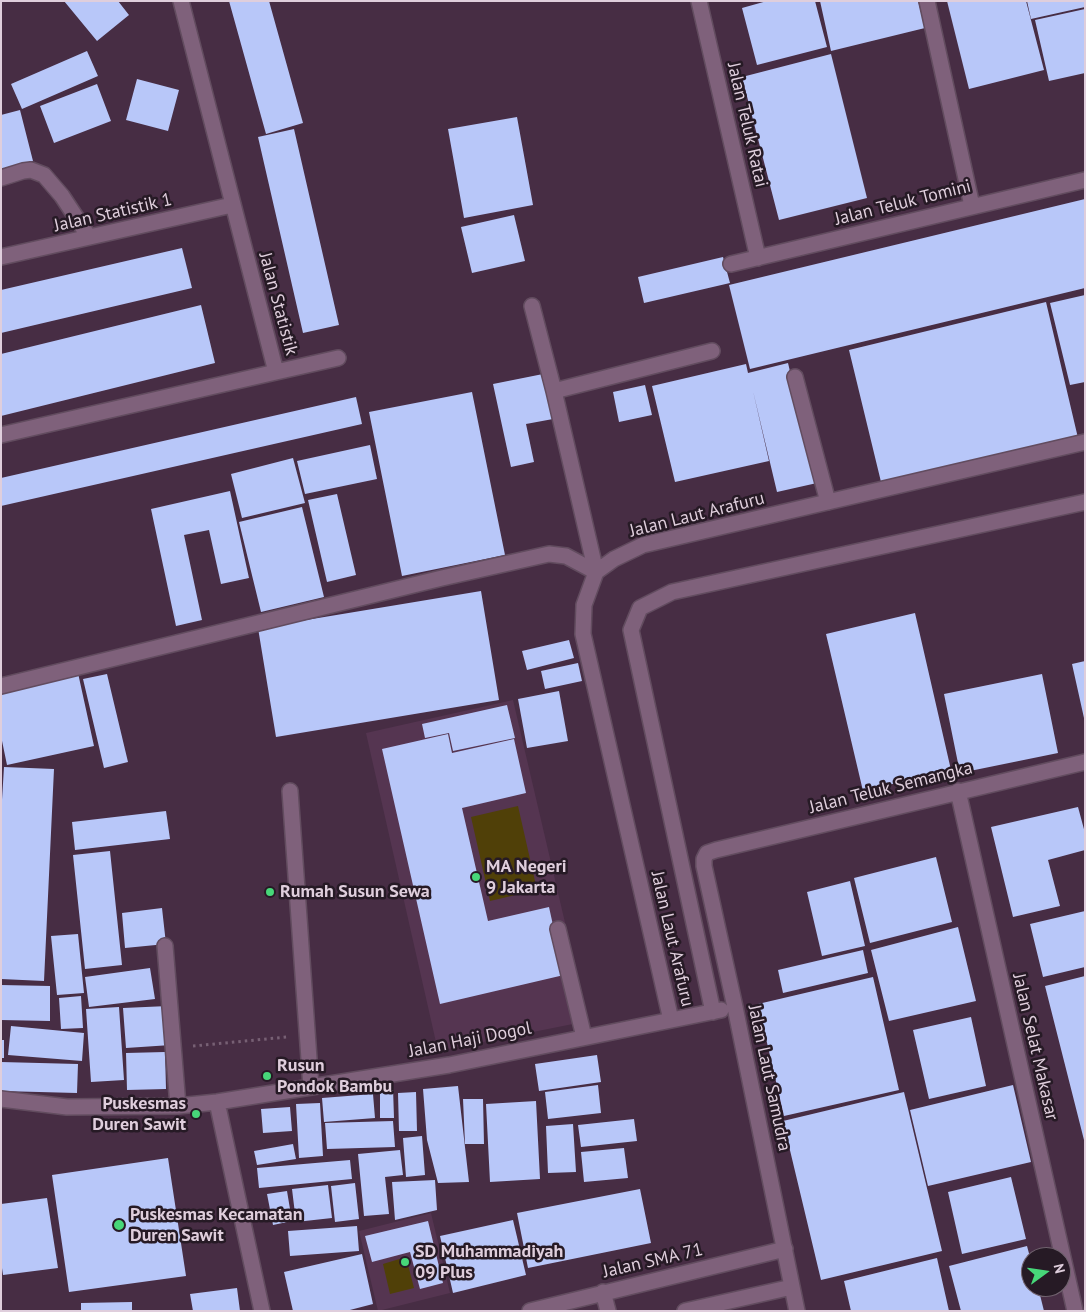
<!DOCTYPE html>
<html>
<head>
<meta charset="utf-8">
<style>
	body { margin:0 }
	#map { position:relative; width:1086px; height:1312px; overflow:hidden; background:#472d44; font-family:"PT Sans",sans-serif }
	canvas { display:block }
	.frame { position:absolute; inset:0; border:2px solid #dfcedc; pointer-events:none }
	.north { position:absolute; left:1021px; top:1247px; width:50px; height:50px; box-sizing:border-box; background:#261a25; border:1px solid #70626e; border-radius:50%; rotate:76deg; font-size:14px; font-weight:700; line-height:20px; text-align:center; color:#dfcedc }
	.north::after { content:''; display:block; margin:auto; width:18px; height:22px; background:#47d779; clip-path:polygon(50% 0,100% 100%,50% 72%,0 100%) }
</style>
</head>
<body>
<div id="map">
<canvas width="1086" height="1312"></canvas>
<div class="frame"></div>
<div class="north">N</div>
</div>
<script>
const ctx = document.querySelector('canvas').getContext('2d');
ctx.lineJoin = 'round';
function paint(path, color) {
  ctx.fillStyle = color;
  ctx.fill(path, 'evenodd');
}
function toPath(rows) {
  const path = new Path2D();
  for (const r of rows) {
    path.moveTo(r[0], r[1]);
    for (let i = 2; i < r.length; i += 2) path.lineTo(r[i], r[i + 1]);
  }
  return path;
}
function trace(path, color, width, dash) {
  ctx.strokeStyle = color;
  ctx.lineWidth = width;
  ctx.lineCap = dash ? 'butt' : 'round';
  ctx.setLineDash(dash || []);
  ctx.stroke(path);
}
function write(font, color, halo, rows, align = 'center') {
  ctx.font = font + ' "PT Sans",sans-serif';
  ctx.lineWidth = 5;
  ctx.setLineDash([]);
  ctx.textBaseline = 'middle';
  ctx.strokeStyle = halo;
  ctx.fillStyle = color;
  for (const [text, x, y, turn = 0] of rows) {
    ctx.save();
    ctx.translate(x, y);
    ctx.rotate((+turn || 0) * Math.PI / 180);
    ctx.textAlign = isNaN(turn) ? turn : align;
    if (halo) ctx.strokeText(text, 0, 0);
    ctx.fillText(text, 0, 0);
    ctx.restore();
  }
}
paint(toPath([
	[513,700,588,1021,438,1051,366,733],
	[431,1213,450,1293,378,1311,359,1231]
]), '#553551');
paint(toPath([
	[518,806,537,890,490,901,471,817],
	[406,1257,414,1288,390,1294,383,1264]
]), '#504008');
paint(toPath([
	[64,1,118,1,129,15,97,41],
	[229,1,269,1,303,123,266,134],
	[767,1,815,1,827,47,757,65,742,8],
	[820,1,918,1,925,28,831,51],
	[947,1,1026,1,1044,70,969,89],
	[1027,1,1085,1,1085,7,1031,19],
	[1085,9,1085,73,1049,81,1035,20],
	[87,51,98,76,22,109,11,84],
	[831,54,867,198,779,220,742,77],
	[137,79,179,90,168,131,126,120],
	[97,84,111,121,54,143,40,106],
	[20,110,33,161,1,169,1,115],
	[517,117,533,205,464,218,448,129],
	[294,129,339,325,303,333,258,137],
	[1085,199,1085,288,750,369,729,285],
	[514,215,525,261,472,273,461,227],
	[182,248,192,288,1,333,1,290],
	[723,257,730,283,644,303,638,277],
	[1085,295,1085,382,1070,385,1050,303],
	[1046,302,1078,438,882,486,849,350],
	[201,305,215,363,1,416,1,354],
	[788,363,817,483,777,492,753,391,769,461,675,482,652,386,746,364,748,373],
	[543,374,553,419,526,424,534,462,511,467,493,384],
	[645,385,652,415,619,422,613,392],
	[472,392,505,555,402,576,369,412],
	[356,397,362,424,1,506,1,478],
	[370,445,377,479,305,494,297,461],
	[293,458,305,503,242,518,231,474],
	[230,491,249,578,221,584,209,530,184,535,202,620,176,626,151,509],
	[337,494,356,575,327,582,308,500],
	[302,507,324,597,261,612,239,522],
	[481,591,499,700,276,737,258,628],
	[915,613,951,770,863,791,826,634],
	[569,640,574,658,527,670,522,651],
	[1085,661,1085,717,1084,718,1072,664],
	[578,663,582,681,545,689,541,671],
	[78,673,94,746,7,765,1,736,1,689],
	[107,674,128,762,104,768,83,679],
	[1042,674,1058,753,960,773,944,694],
	[559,691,568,741,527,748,518,699],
	[507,705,515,738,453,751,449,733,425,738,422,724],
	[448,734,452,753,514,739,526,793,462,808,488,921,549,907,564,975,440,1004,382,749],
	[4,767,54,769,44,981,1,979,1,816],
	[1078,807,1085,833,1085,850,1048,860,1060,906,1013,917,991,827],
	[166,811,170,839,75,850,72,822],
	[110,851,122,965,85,969,73,855],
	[936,857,952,922,870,943,854,878],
	[850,881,865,946,822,956,807,892],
	[162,908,166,944,125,948,122,913],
	[1085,911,1085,967,1043,977,1030,924],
	[958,927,976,1001,889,1021,871,950],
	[78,934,84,993,57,995,51,936],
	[863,950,868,973,783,993,778,970],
	[150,968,155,999,89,1007,85,977],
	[1085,976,1085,1140,1084,1140,1045,986],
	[873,977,899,1090,784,1116,758,1004],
	[1,985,50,986,50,1021,1,1020],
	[81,996,83,1028,61,1029,59,998],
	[168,1006,171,1045,126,1048,123,1008],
	[119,1007,124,1080,91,1082,86,1009],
	[971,1017,986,1086,929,1099,913,1030],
	[11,1026,84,1033,82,1061,8,1055],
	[1,1040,4,1040,4,1058,1,1058],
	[165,1052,166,1089,127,1090,126,1053],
	[597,1055,601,1082,539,1091,535,1064],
	[1,1062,78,1064,77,1093,1,1091],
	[598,1085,601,1113,548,1119,545,1092],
	[1013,1085,1031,1162,928,1186,910,1110],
	[458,1086,469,1182,438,1183,427,1140,423,1089],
	[380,1088,393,1088,394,1118,380,1118],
	[416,1092,417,1131,399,1131,398,1093],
	[904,1092,942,1251,821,1280,783,1121],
	[373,1094,375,1118,324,1122,322,1098],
	[463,1099,483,1099,484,1144,465,1144],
	[536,1101,540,1179,490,1182,486,1104],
	[320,1103,323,1156,299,1158,296,1104],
	[290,1107,292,1131,263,1133,261,1109],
	[634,1119,637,1141,581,1147,578,1125],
	[393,1121,395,1147,327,1149,325,1123],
	[573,1124,576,1172,548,1173,546,1126],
	[422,1136,425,1175,406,1177,403,1138],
	[293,1144,296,1159,257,1165,254,1151],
	[624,1148,628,1178,584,1182,581,1152],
	[400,1150,403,1175,385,1177,389,1214,364,1216,358,1154],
	[168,1158,186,1276,69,1292,52,1175],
	[350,1160,352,1179,259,1188,257,1168],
	[1011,1177,1026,1239,962,1254,948,1192],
	[435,1180,437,1210,395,1220,392,1182],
	[355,1183,359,1219,335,1222,331,1186],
	[328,1185,332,1218,296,1222,292,1189],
	[640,1189,651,1243,528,1268,517,1213],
	[287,1191,292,1221,273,1225,267,1194],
	[47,1198,58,1268,3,1275,1,1261,1,1204],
	[513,1220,526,1275,453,1293,440,1236],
	[428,1221,443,1283,420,1289,410,1252,372,1262,365,1236],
	[357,1226,359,1251,290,1256,288,1231],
	[1027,1246,1031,1261,1031,1287,1038,1287,1044,1311,961,1311,949,1266],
	[362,1254,373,1304,346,1311,293,1311,284,1272],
	[937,1258,949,1311,851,1311,844,1281],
	[237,1288,240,1311,193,1311,190,1294],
	[132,1302,132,1311,81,1311,81,1303]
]), '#b8c7f9');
const minor = toPath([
	[699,1,758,258],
	[927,1,972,206],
	[1,178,23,171,31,170,44,175,62,196,89,237],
	[1,257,232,205],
	[731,264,1085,180],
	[532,306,554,391,596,572],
	[276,372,338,358],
	[795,377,828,502],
	[554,391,712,351],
	[1,435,276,372,181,1],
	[1,686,442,578,549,554,566,556,596,572],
	[290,791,311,1087],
	[958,791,1075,1311],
	[558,929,584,1037],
	[165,946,178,1106],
	[713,1012,631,630,640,608,672,592,1085,502],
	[671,1020,583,634,584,605,596,572,614,559,643,545,1085,442],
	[1,1099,67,1107,178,1106,217,1102,449,1065,721,1010],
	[217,1102,262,1311],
	[603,1292,608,1311],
	[530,1311,785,1249],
	[685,1311,792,1287],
	[797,1311,735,1007,704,866,704,859,707,853,716,850,1085,762]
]);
trace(minor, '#624c5f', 18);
trace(toPath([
	[193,1046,287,1037]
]), '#776074', 3, [2.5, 4]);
trace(minor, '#7f617b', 15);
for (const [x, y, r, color] of [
	[476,877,5,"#47d779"],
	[270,892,5,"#47d779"],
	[267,1076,5,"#47d779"],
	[196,1114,5,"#47d779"],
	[119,1225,6,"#47d779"],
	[405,1262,5,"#47d779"]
]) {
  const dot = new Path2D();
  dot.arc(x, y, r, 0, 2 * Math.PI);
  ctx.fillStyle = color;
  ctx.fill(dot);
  trace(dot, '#261a25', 2);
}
write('18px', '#dfcedc', '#261a25', [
	["Jalan Teluk Ratai",747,125,77],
	["Jalan Teluk Tomini",903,203,-14],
	["Jalan Statistik 1",113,213,-13],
	["Jalan Statistik",278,304,75],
	["Jalan Laut Arafuru",697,515,-14],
	["Jalan Teluk Semangka",891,788,-14],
	["Jalan Laut Arafuru",672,939,77],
	["Jalan Haji Dogol",470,1040,-11],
	["Jalan Selat Makasar",1035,1047,77],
	["Jalan Laut Samudra",769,1078,78],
	["Jalan SMA 71",653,1261,-13]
]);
write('bold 18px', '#dfcedc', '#261a25', [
	["MA Negeri",486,867],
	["9 Jakarta",486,888],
	["Rumah Susun Sewa",280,892],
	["Rusun",277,1066],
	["Pondok Bambu",277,1087],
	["Puskesmas",186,1104,"right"],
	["Duren Sawit",186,1125,"right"],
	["Puskesmas Kecamatan",130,1215],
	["Duren Sawit",130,1236],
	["SD Muhammadiyah",415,1252],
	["09 Plus",415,1273]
], 'left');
</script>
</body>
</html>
